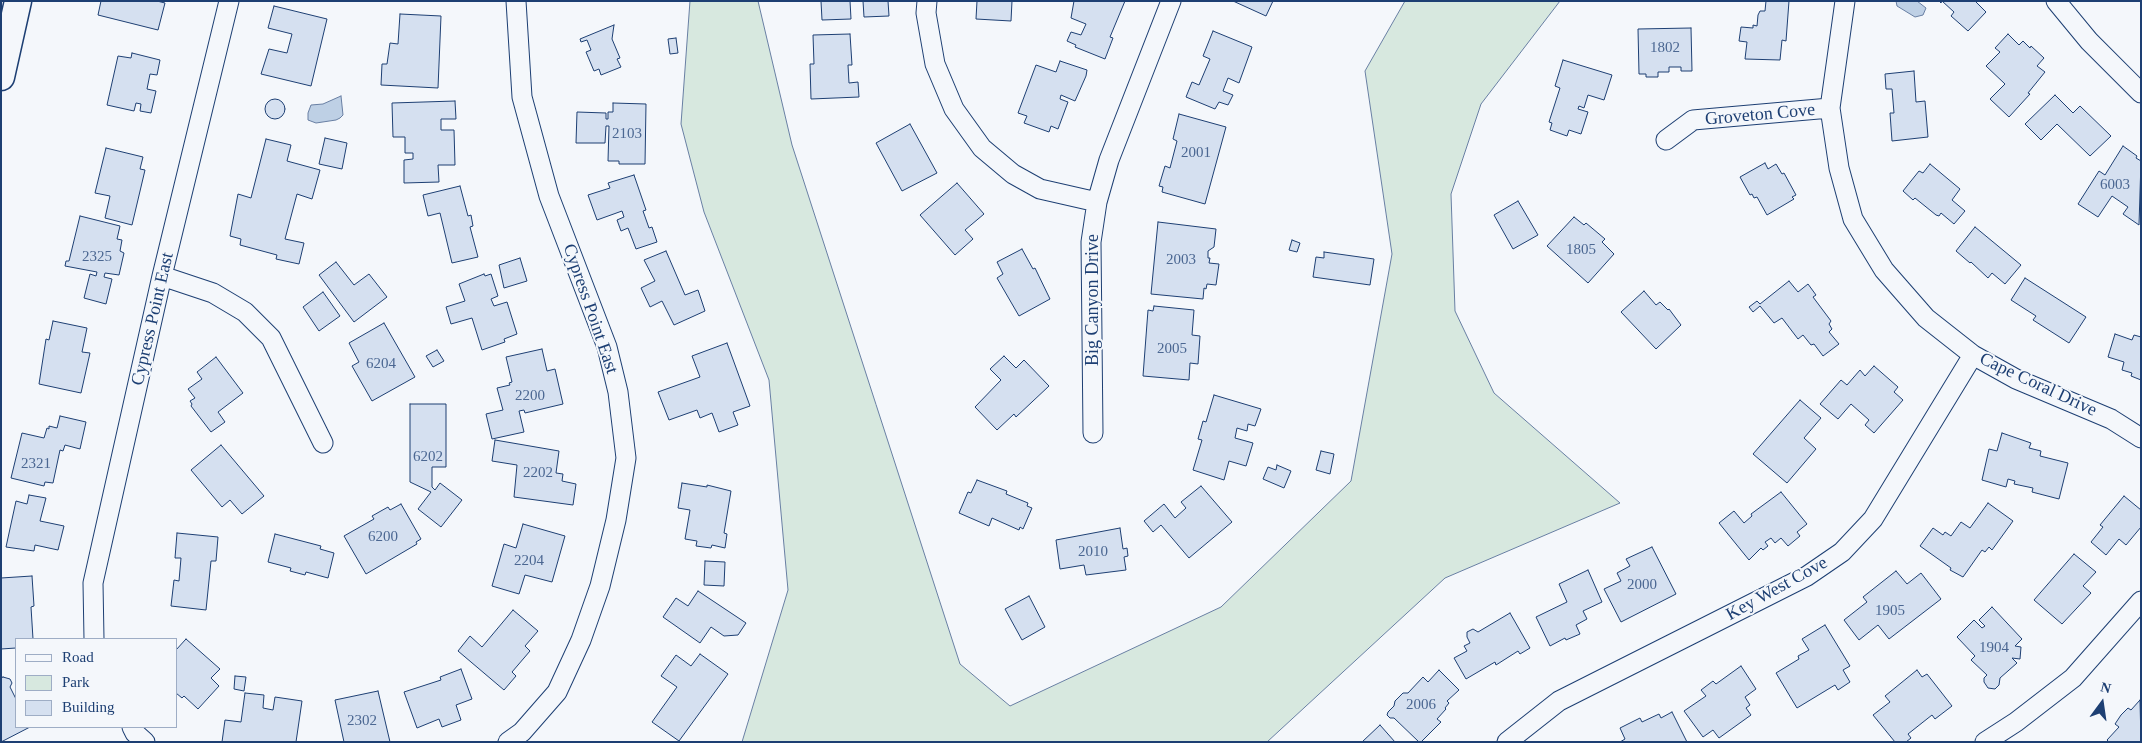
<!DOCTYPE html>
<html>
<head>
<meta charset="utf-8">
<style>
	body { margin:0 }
	#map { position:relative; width:2142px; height:743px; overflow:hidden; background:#f4f7fb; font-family:"Times New Roman",serif }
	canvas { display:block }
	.frame { position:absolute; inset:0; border:2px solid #1d3f73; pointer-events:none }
	.legend { position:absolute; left:15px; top:638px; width:162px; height:90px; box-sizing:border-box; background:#f4f7fb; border:1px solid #9eadc5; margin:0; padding:6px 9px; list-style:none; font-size:15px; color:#1d3f73 }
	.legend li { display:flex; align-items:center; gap:10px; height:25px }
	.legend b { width:25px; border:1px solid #9eadc5 }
	.north { position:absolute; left:2077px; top:678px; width:50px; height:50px; -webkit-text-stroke:4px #f4f7fb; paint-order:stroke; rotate:14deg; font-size:14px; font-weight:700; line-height:20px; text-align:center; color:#1d3f73 }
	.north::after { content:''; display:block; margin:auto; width:18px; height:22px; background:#1d3f73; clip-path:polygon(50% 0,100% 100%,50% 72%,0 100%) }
</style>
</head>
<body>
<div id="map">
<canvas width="2142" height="743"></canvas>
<div class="frame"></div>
<ul class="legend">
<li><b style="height:6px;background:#f4f7fb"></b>Road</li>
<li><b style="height:14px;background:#d7e8df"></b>Park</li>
<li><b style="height:14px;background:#d5e0f0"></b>Building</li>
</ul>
<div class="north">N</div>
</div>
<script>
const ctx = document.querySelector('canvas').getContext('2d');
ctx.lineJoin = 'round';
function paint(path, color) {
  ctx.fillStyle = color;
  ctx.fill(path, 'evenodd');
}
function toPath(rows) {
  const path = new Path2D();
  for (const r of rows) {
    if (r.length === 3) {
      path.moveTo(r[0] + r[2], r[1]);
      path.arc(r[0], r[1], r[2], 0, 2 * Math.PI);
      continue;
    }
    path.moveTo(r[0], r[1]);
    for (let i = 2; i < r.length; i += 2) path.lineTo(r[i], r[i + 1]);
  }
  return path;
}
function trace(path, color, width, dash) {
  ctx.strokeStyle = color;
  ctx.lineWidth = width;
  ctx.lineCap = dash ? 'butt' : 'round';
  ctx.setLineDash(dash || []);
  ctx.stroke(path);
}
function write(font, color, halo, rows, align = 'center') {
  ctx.font = font + ' "Times New Roman",serif';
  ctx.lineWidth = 4;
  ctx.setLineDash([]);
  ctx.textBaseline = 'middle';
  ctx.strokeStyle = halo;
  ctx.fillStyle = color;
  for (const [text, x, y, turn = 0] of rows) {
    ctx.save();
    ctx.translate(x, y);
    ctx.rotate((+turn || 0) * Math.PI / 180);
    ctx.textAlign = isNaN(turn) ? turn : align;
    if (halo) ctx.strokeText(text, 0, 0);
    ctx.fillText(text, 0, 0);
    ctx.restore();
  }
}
const green = toPath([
	[690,1,758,1,792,145,960,664,1010,706,1221,607,1351,481,1392,254,1365,71,1405,1,1560,1,1481,104,1451,194,1455,311,1494,393,1620,503,1445,578,1267,742,742,742,788,590,769,380,704,212,681,124,690,1]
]);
paint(green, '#d7e8df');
trace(green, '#687fa3', 1);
const water = toPath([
	[1896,1,1917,1,1926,8,1923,15,1915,17,1897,6,1896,1],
	[341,96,343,115,340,118,336,120,316,123,308,120,308,113,311,105,323,104,341,96]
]);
paint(water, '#bed0e5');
trace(water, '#687fa3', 1);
const building = toPath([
	[101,1,157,1,165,3,158,30,98,15,101,1],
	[821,1,850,1,851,19,822,20,821,1],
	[863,1,888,1,889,16,864,17,863,1],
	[977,1,1012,1,1011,21,976,19,977,1],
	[1074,1,1125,1,1110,37,1113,38,1105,59,1075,47,1076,45,1067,41,1071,32,1081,35,1086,24,1071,18,1074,1],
	[1233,1,1273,1,1266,16,1233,1],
	[1766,1,1789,1,1786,41,1782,40,1780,60,1745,59,1747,42,1739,41,1741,27,1753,28,1753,25,1757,26,1758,15,1760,11,1765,11,1766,1],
	[1939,1,1975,1,1986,12,1968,31,1951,16,1954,12,1942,1,1941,3,1939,1],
	[274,6,327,19,311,86,261,74,269,49,287,53,292,34,268,28,274,6],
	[400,14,441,16,438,88,381,85,382,64,387,64,390,43,398,44,400,14],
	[614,25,612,39,620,58,617,59,621,67,601,75,599,69,594,71,586,52,591,50,587,40,581,42,580,39,614,25],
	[1691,28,1692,71,1681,71,1681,67,1669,67,1669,72,1658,72,1658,77,1646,77,1646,74,1639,74,1638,29,1691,28],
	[1213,31,1252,47,1239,83,1228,78,1223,91,1233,95,1228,105,1219,102,1215,109,1186,97,1192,82,1199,85,1210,59,1203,56,1213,31],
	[850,34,852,65,848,65,849,83,858,82,859,97,811,99,810,64,814,64,813,35,850,34],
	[2008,34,2019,45,2023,41,2030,48,2031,46,2044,58,2037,66,2045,72,2028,93,2030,94,2009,117,1990,99,2005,84,1986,66,2000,52,1995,48,2008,34],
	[676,38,678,53,670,54,668,39,676,38],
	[132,53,160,60,157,75,150,74,147,89,156,91,151,113,140,111,141,104,136,103,134,111,107,105,118,56,131,58,132,53],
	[1563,60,1612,75,1604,100,1588,95,1584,108,1579,106,1578,109,1588,112,1581,134,1569,130,1567,136,1550,130,1552,123,1549,122,1560,88,1555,86,1563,60],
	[1060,61,1087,70,1086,76,1075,101,1061,95,1060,99,1068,102,1058,129,1051,126,1049,132,1024,123,1027,116,1018,113,1036,65,1056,72,1060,61],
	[1914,71,1916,102,1925,101,1928,137,1892,141,1890,113,1894,113,1892,89,1886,89,1885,74,1914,71],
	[2055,95,2073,113,2080,106,2111,136,2090,156,2057,124,2041,140,2025,124,2055,95],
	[275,109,10],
	[455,101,456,119,441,119,441,130,454,130,455,165,438,165,439,182,404,183,404,160,413,159,413,153,405,153,405,137,393,137,392,103,455,101],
	[613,103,646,104,645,164,619,164,619,161,608,161,609,126,606,126,605,143,576,143,577,112,606,113,606,119,608,119,608,112,613,112,613,103],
	[1179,114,1226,127,1205,204,1162,192,1163,187,1159,186,1165,166,1170,168,1177,141,1173,139,1179,114],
	[910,124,937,173,902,191,876,143,910,124],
	[325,138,347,143,342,169,319,164,325,138],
	[266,139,291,145,287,161,320,170,312,199,297,194,285,239,304,243,299,264,276,259,277,255,240,245,241,239,230,236,238,194,251,198,266,139],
	[2123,146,2137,156,2136,158,2141,161,2139,225,2123,214,2128,207,2112,196,2098,217,2078,204,2099,171,2105,175,2123,146],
	[106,148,143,157,140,169,145,170,132,225,105,218,110,196,95,193,106,148],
	[1765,163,1768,169,1776,164,1782,174,1784,173,1796,195,1792,197,1794,199,1767,215,1757,197,1754,198,1752,194,1750,195,1740,177,1765,163],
	[1930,164,1960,189,1952,200,1965,211,1954,224,1941,213,1939,216,1936,215,1915,198,1913,200,1903,191,1919,171,1923,173,1930,164],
	[634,175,646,210,643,211,649,228,652,227,657,242,636,249,628,228,621,231,617,220,624,217,622,211,597,220,588,195,610,188,608,183,634,175],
	[957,183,984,214,965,230,973,239,955,255,920,215,957,183],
	[460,186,468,216,471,215,473,226,470,227,478,257,452,263,440,213,428,216,423,195,460,186],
	[1518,201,1538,235,1513,249,1494,215,1518,201],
	[80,216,120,226,117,239,122,240,120,251,124,253,119,275,105,273,104,277,112,279,106,304,84,298,90,274,96,276,97,272,65,266,66,261,69,261,80,216],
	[1574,217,1584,225,1586,223,1605,239,1602,242,1614,254,1588,283,1547,246,1574,217],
	[1158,222,1216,229,1214,247,1208,251,1208,258,1210,258,1209,263,1219,264,1216,285,1207,284,1206,289,1204,288,1203,299,1151,294,1158,222],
	[1975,227,2021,265,2005,284,1992,273,1988,278,1971,262,1970,263,1956,251,1975,227],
	[1292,240,1300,243,1297,252,1289,250,1292,240],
	[1022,249,1033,269,1035,268,1050,299,1019,316,997,278,1003,274,997,262,1022,249],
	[666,251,685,295,698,290,705,311,674,325,662,301,650,307,641,288,655,281,644,260,666,251],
	[1324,252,1374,259,1370,285,1313,277,1316,257,1324,258,1324,252],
	[520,258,527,281,504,288,499,265,520,258],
	[336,262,354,285,369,274,387,297,354,322,319,275,336,262],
	[484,274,485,276,491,274,498,296,491,299,494,306,507,302,517,334,504,339,505,342,482,350,472,318,451,324,446,307,465,301,459,284,484,274],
	[2025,278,2086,317,2069,343,2033,320,2036,316,2011,300,2025,278],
	[1789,281,1798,292,1808,284,1816,295,1813,297,1831,321,1829,324,1832,329,1829,332,1839,344,1823,356,1814,344,1811,345,1803,335,1798,339,1782,318,1774,323,1760,306,1753,312,1749,307,1757,301,1760,304,1789,281],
	[1644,291,1656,305,1660,302,1668,310,1669,309,1681,325,1656,349,1621,312,1644,291],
	[323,292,340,316,319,331,303,307,323,292],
	[1154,306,1194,310,1192,335,1200,336,1198,364,1190,363,1189,380,1143,376,1148,310,1153,311,1154,306],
	[53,321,87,328,82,352,90,353,81,393,39,384,46,339,49,340,53,321],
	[384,323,415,377,372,401,352,366,359,362,349,343,384,323],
	[2115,334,2132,340,2134,335,2141,337,2141,380,2131,376,2132,373,2122,370,2124,362,2108,357,2115,334],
	[727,343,750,406,733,412,738,425,719,432,712,413,700,418,697,410,669,420,658,392,700,377,692,356,727,343],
	[542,349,547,371,555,369,563,404,525,413,524,410,519,411,524,432,492,439,486,414,503,410,497,388,510,385,509,383,512,382,506,357,542,349],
	[437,350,444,361,433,367,426,356,437,350],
	[1004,356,1016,368,1024,360,1049,386,1016,417,1014,414,997,430,975,407,1001,380,990,369,1004,356],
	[216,357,243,393,218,412,225,422,211,432,191,406,192,404,190,401,195,398,188,389,202,379,197,372,216,357],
	[1874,366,1898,387,1894,392,1903,400,1874,433,1865,425,1869,420,1851,404,1838,419,1820,404,1841,380,1847,385,1860,370,1865,376,1874,366],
	[1214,395,1261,409,1255,426,1248,424,1247,431,1237,428,1235,438,1253,443,1246,466,1229,461,1224,480,1193,470,1202,440,1198,439,1203,421,1206,422,1214,395],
	[1800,400,1821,418,1804,438,1816,449,1787,483,1753,454,1800,400],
	[410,404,446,404,446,467,432,467,432,487,435,490,440,483,462,500,441,527,418,509,431,492,410,482,410,404],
	[60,416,86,422,80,449,65,445,63,451,60,450,53,483,45,482,44,486,11,478,22,433,44,438,47,428,49,429,49,426,57,428,60,416],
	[2002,433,2031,443,2029,448,2041,451,2040,456,2068,463,2059,499,2032,492,2033,488,2014,484,2015,481,2008,479,2006,487,1982,480,1989,449,1997,451,2002,433],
	[495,440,559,451,556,473,563,474,562,481,576,484,573,505,514,497,517,465,492,461,495,440],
	[221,445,264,496,242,514,230,500,222,507,191,470,221,445],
	[1321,451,1334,454,1330,474,1316,470,1321,451],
	[1277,465,1291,471,1284,488,1263,479,1268,467,1276,470,1277,465],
	[977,480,1007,491,1006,494,1028,503,1027,506,1032,508,1023,529,1020,527,1019,530,992,518,989,526,959,513,968,492,971,493,977,480],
	[682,483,707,487,707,485,731,491,724,533,727,534,725,548,712,545,711,548,696,546,697,541,685,539,690,510,678,508,682,483],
	[1201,486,1232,522,1189,558,1161,525,1153,532,1144,521,1164,504,1175,518,1186,508,1181,502,1201,486],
	[1781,492,1807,524,1797,532,1800,536,1788,546,1781,538,1775,543,1771,538,1765,542,1768,546,1763,550,1761,548,1749,560,1719,523,1734,511,1744,523,1752,516,1751,514,1781,492],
	[29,495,46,498,40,521,64,526,58,550,35,545,34,551,6,547,16,501,27,504,29,495],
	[2124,496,2141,510,2141,527,2126,545,2119,539,2106,555,2091,542,2103,527,2100,525,2124,496],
	[1988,503,2013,521,1992,550,1989,547,1985,552,1982,550,1963,577,1950,570,1951,568,1920,546,1933,528,1943,535,1945,532,1951,536,1961,522,1970,528,1988,503],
	[401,504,421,539,416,542,417,544,366,574,344,536,374,519,372,516,388,507,390,510,401,504],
	[523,524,565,536,552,582,525,575,519,594,492,586,504,544,516,548,523,524],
	[1120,528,1123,549,1127,548,1128,556,1124,557,1126,570,1086,575,1084,565,1060,569,1056,540,1120,528],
	[177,533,218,537,216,561,211,561,206,610,171,606,174,580,179,581,181,558,175,558,177,533],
	[275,534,321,546,320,549,334,553,328,578,306,572,305,575,290,571,291,568,268,562,275,534],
	[1652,547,1676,594,1621,622,1604,589,1621,581,1617,573,1630,566,1626,559,1652,547],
	[2074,554,2096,572,2083,586,2091,593,2062,624,2034,600,2074,554],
	[705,561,725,562,724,586,704,585,705,561],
	[1588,570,1602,602,1583,611,1587,619,1576,625,1580,634,1566,640,1565,638,1550,646,1536,617,1567,602,1559,584,1588,570],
	[1896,571,1907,584,1921,573,1941,599,1889,639,1878,625,1859,640,1844,620,1867,602,1863,597,1896,571],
	[32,576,34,606,31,607,33,639,16,639,16,648,1,649,1,578,32,576],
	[698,591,746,623,738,635,724,636,711,627,700,643,663,617,676,598,688,606,698,591],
	[1029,596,1045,627,1022,640,1005,609,1029,596],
	[1992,607,2022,639,2015,646,2021,647,2020,659,2012,658,2017,663,2000,678,1999,685,1995,689,1988,688,1984,682,1984,678,1987,675,1971,660,1975,656,1957,637,1974,620,1982,628,1985,626,1979,620,1992,607],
	[513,610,538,631,525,646,530,651,512,672,516,676,504,690,458,651,470,636,482,647,513,610],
	[1510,613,1530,648,1520,654,1518,651,1496,665,1495,662,1466,679,1454,658,1467,651,1464,646,1470,643,1467,637,1467,632,1473,629,1478,632,1510,613],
	[1825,625,1850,666,1843,670,1850,682,1838,690,1835,685,1797,708,1776,673,1799,659,1798,656,1809,650,1802,639,1825,625],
	[186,639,220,669,211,678,219,686,198,709,184,696,182,698,176,693,176,650,186,639],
	[700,654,728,674,679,741,652,722,677,687,661,676,676,655,691,666,700,654],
	[1741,666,1756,689,1745,697,1750,705,1746,708,1751,715,1719,738,1713,730,1703,737,1684,711,1706,696,1701,690,1713,681,1716,684,1741,666],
	[461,669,472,699,456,705,461,720,442,727,439,719,417,728,404,692,441,680,440,677,461,669],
	[1439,670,1459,690,1447,701,1449,703,1445,708,1446,709,1437,719,1441,722,1421,742,1419,742,1394,718,1390,718,1387,715,1388,712,1394,706,1395,701,1403,693,1408,693,1423,677,1428,682,1439,670],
	[1917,670,1922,677,1927,674,1952,706,1935,719,1932,715,1908,734,1911,738,1906,742,1895,742,1873,715,1890,702,1885,696,1917,670],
	[235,676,246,677,244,691,234,689,235,676],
	[3,677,10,679,12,683,10,687,16,699,16,727,30,727,1,742,1,678,3,677],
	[378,691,390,742,344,742,335,700,378,691],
	[245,693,264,695,263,708,273,710,275,697,302,701,296,742,222,742,225,720,241,722,245,693],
	[2140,700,2141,742,2109,742,2107,740,2119,727,2115,724,2121,715,2128,708,2131,710,2140,700],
	[1672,712,1687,742,1620,742,1625,739,1620,728,1640,718,1642,722,1659,714,1661,718,1672,712],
	[1380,725,1395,742,1362,742,1380,725]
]);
paint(building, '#d5e0f0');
trace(building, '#1d3f73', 1);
const street = toPath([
	[927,1,926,13,935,64,954,109,982,148,1013,174,1040,189,1097,202],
	[1845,1,1830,108,1839,168,1853,219,1884,270,1926,318,1973,355,2016,379,2111,419,2141,438],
	[2056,1,2089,41,2141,93],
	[1666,140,1693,120,1830,108],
	[162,276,213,293,245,312,271,338,323,443],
	[1093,433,1091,242,1097,202,1109,160,1171,1],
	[94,639,93,583,162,276,229,1],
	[132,727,135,733,145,742],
	[508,742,522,732,557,692,581,640,600,586,616,520,626,458,618,392,607,347,549,196,522,97,516,1],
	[1507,742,1559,701,1807,576,1842,552,1873,519,1973,355],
	[1985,742,2016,722,2073,678,2141,601]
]);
const secondary = toPath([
	[1,77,18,1]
]);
trace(street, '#1d3f73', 21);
trace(secondary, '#1d3f73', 29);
trace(street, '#f4f7fb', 19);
trace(secondary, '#f4f7fb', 26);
write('15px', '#4b6792', null, [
	["1802",1665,48],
	["2103",627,134],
	["2001",1196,153],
	["6003",2115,185],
	["1805",1581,250],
	["2325",97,257],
	["2003",1181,260],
	["2005",1172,349],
	["6204",381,364],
	["2200",530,396],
	["6202",428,457],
	["2321",36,464],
	["2202",538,473],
	["6200",383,537],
	["2010",1093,552],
	["2204",529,561],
	["2000",1642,585],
	["1905",1890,611],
	["1904",1994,648],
	["2006",1421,705],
	["2302",362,721]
]);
write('18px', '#1d3f73', '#f4f7fb', [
	["Groveton Cove",1760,115,-5],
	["Big Canyon Drive",1093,300,-90],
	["Cypress Point East",590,309,71],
	["Cypress Point East",153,319,-77],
	["Cape Coral Drive",2038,385,25],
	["Key West Cove",1777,589,-29]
]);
</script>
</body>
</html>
